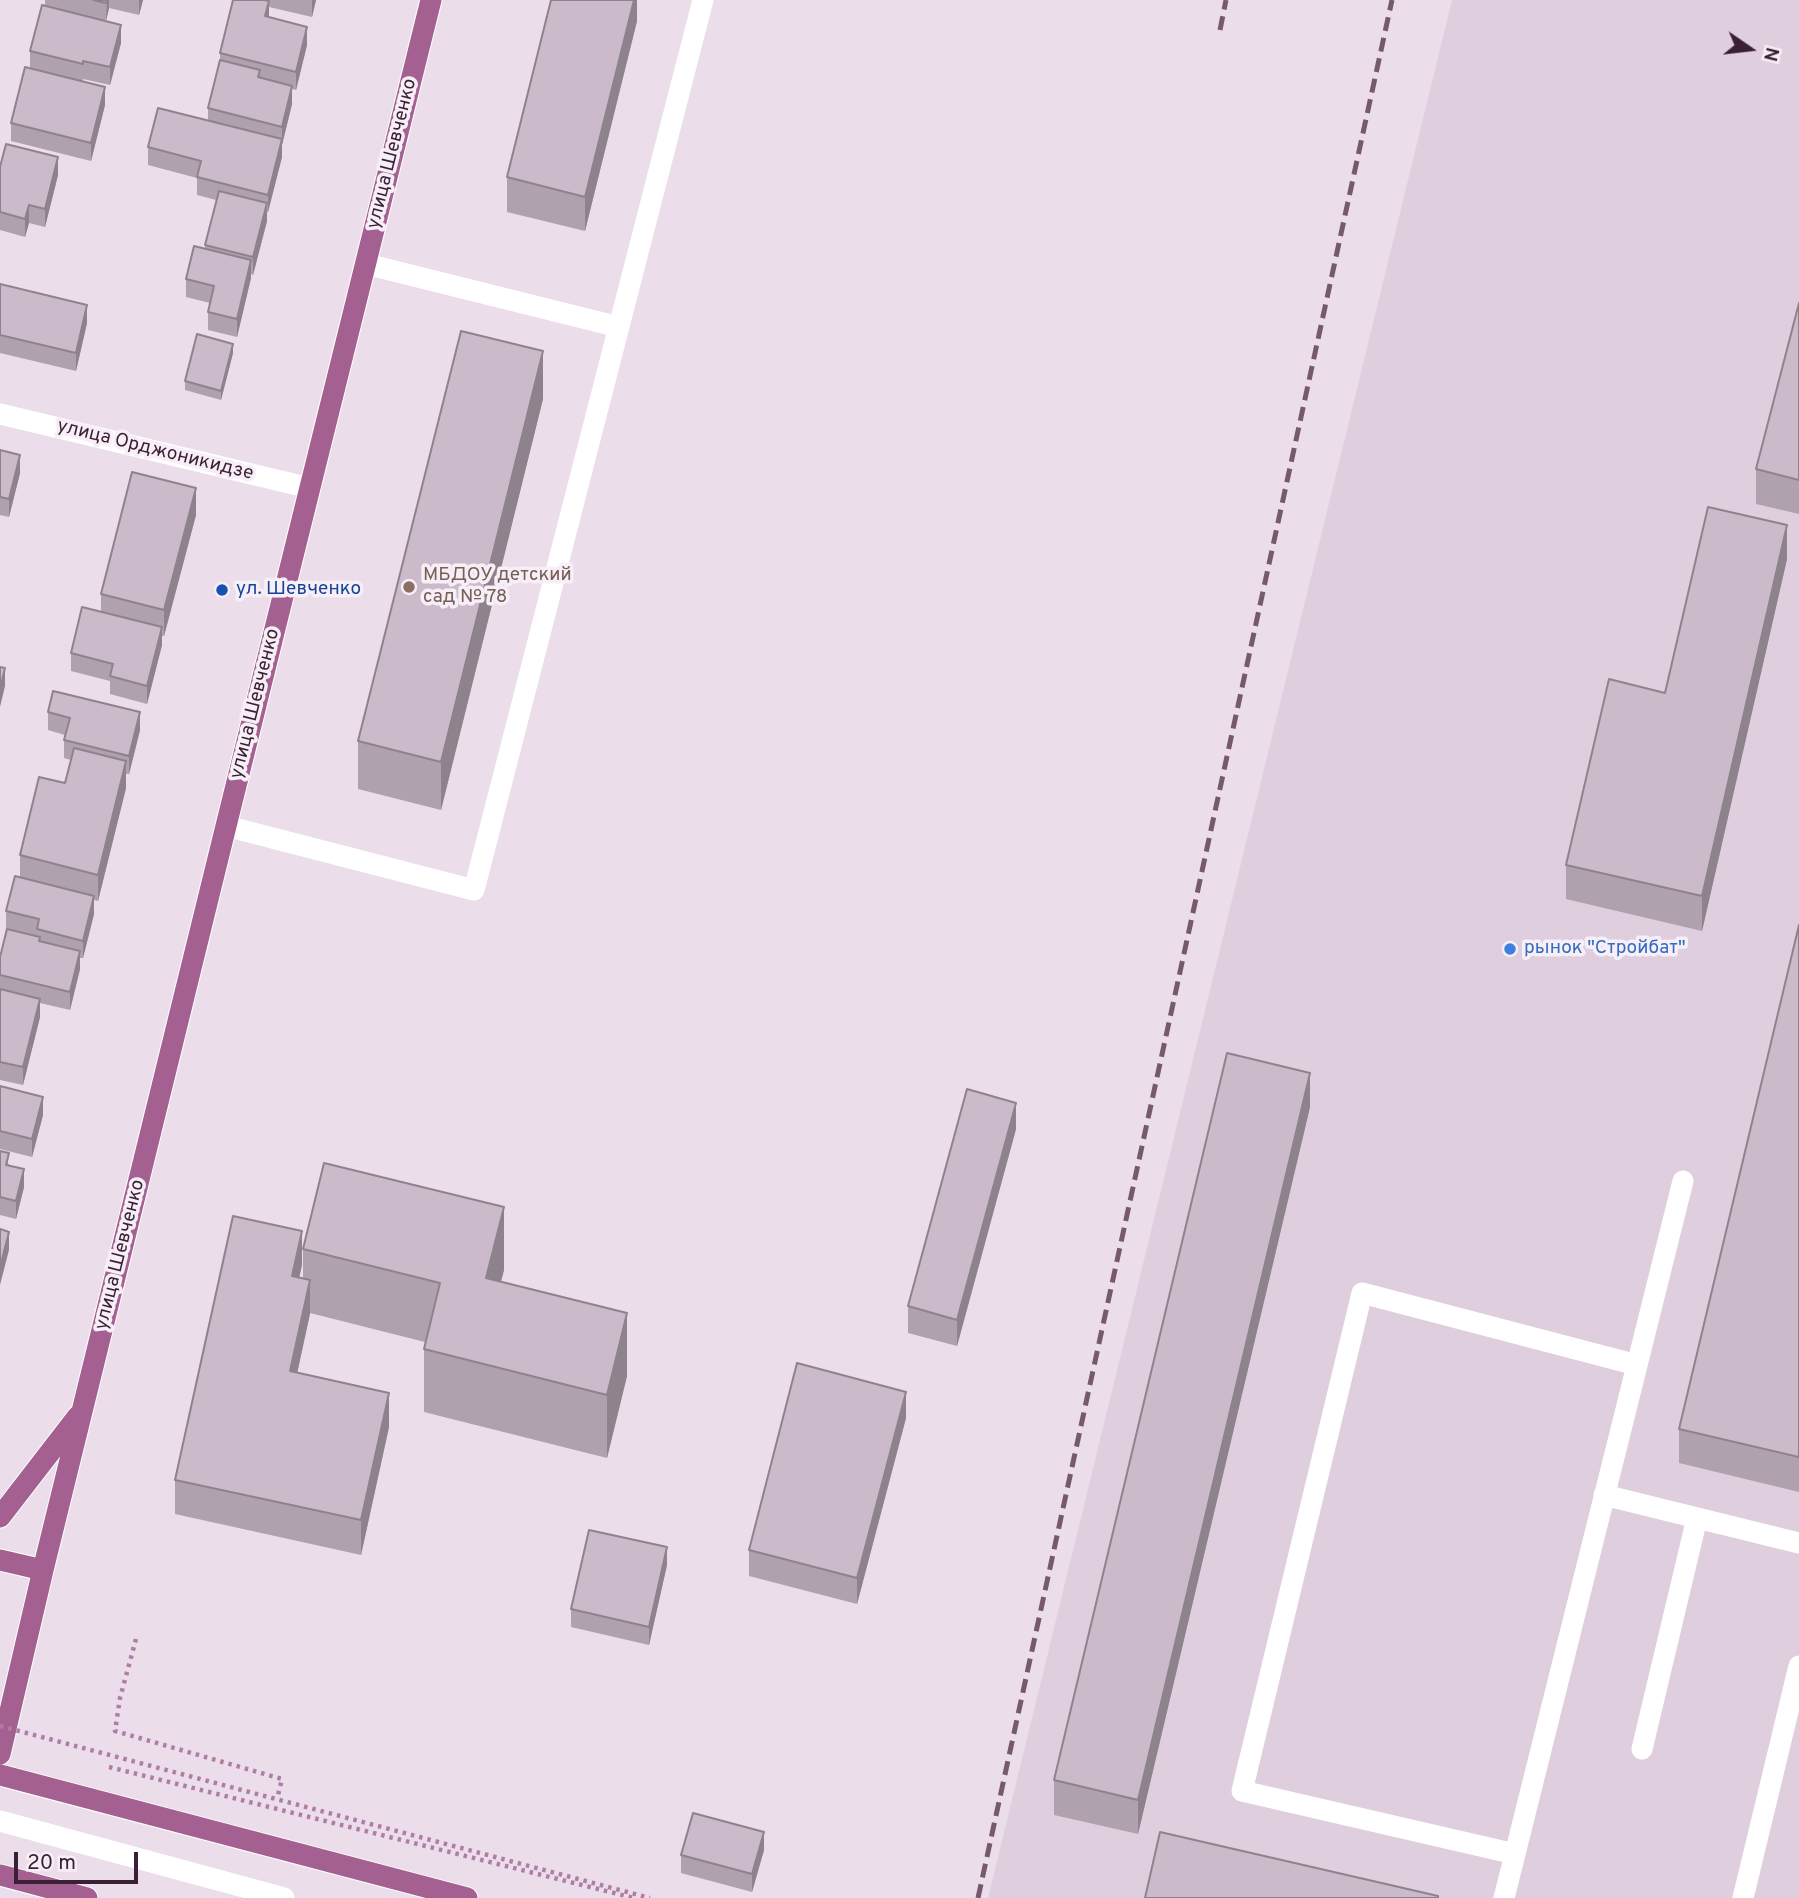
<!DOCTYPE html>
<html>
<head>
<meta charset="utf-8">
<style>
	body { margin:0 }
	#map { position:relative; width:1799px; height:1898px; overflow:hidden; background:#ebdeea; font-family:Overpass,sans-serif }
	canvas { display:block }
	.north { position:absolute; left:1715px; top:14px; width:70px; height:70px; -webkit-text-stroke:5px #f7eff7; paint-order:stroke; rotate:104deg; font-size:19px; font-weight:700; line-height:28px; text-align:center; color:#3b1f34 }
	.north::after { content:''; display:block; margin:auto; width:24px; height:32px; background:#3b1f34; clip-path:polygon(50% 0,100% 100%,50% 72%,0 100%) }
	.scale { position:absolute; left:14px; top:1852px; width:124px; height:32px; box-sizing:border-box; border:4px solid #3b1f34; border-top:0; padding-left:9px; font-size:21px; line-height:24px; white-space:nowrap; color:#3b1f34; -webkit-text-stroke:5px #f7eff7; paint-order:stroke }
</style>
</head>
<body>
<div id="map">
<canvas width="1799" height="1898"></canvas>
<div class="north">N</div>
<div class="scale">20 m</div>
</div>
<script>
const ctx = document.querySelector('canvas').getContext('2d');
ctx.lineJoin = 'round';
function paint(path, color) {
  ctx.fillStyle = color;
  ctx.fill(path, 'evenodd');
}
function toPath(rows) {
  const path = new Path2D();
  for (const r of rows) {
    path.moveTo(r[0], r[1]);
    for (let i = 2; i < r.length; i += 2) path.lineTo(r[i], r[i + 1]);
  }
  return path;
}
function trace(path, color, width, dash) {
  ctx.strokeStyle = color;
  ctx.lineWidth = width;
  ctx.lineCap = dash ? 'butt' : 'round';
  ctx.setLineDash(dash || []);
  ctx.stroke(path);
}
function write(font, color, halo, rows, align = 'center') {
  ctx.font = font + ' Overpass,sans-serif';
  ctx.lineWidth = 7;
  ctx.setLineDash([]);
  ctx.textBaseline = 'middle';
  ctx.strokeStyle = halo;
  ctx.fillStyle = color;
  for (const [text, x, y, turn = 0] of rows) {
    ctx.save();
    ctx.translate(x, y);
    ctx.rotate((+turn || 0) * Math.PI / 180);
    ctx.textAlign = isNaN(turn) ? turn : align;
    if (halo) ctx.strokeText(text, 0, 0);
    ctx.fillText(text, 0, 0);
    ctx.restore();
  }
}
paint(toPath([
	[1452,0,1799,0,1799,1898,988,1898]
]), '#dfcfde');
const major = toPath([
	[0,1517,78,1416],
	[0,1560,43,1570],
	[0,1754,43,1570,226,826,431,0],
	[0,1775,467,1898],
	[0,1875,87,1898]
]);
trace(major, '#fff', 23);
trace(toPath([
	[136,1639,120,1698,115,1731,282,1779,277,1799],
	[109,1767,634,1898]
]), '#b07da5', 4.5, [3.5, 5]);
trace(toPath([
	[366,264,619,327],
	[0,414,310,488],
	[226,826,474,890,703,0],
	[1604,1495,1799,1543],
	[1642,1749,1697,1518],
	[0,1821,284,1898],
	[1515,1854,1242,1791,1362,1293,1637,1365],
	[1504,1898,1683,1181],
	[1743,1898,1799,1666]
]), '#fff', 21);
trace(major, '#a36091', 21);
trace(toPath([
	[1220,30,1226,0],
	[978,1898,1392,0]
]), '#77596f', 5, [14, 7]);
trace(toPath([
	[0,1726,650,1898]
]), '#b07da5', 4.5, [3.5, 5]);
paint(toPath([
	[45,0,143,0,139,15,109,8,106,21,121,43,110,85,83,79,83,81,105,105,91,161,11,141,11,123,30,68,30,51,45,6],
	[233,0,316,0,312,17,269,7,269,17,307,45,296,90,292,89,292,104,282,145,282,157,268,212,267,212,267,221,253,275,251,274,251,278,237,337,208,330,208,312,210,303,186,297,186,279,205,249,205,245,216,200,197,195,197,178,148,165,148,147,208,120,208,108,220,61,220,53],
	[637,0,637,21,585,231,507,212,507,177],
	[0,167,58,175,45,227,29,223,25,237,0,230],
	[0,284,87,323,76,371,0,353],
	[1799,303,1799,514,1756,504,1756,469],
	[233,353,221,400,185,390,185,381],
	[543,399,441,810,358,789,358,741],
	[0,450,20,473,9,517,0,515],
	[196,515,164,636,162,636,162,645,147,704,110,694,110,681,71,671,71,653,101,612,101,594],
	[1787,559,1702,931,1566,899,1566,865,1665,693],
	[48,712,140,730,129,774,126,774,126,788,98,901,94,900,94,914,83,958,80,958,80,969,70,1010,40,1003,40,1017,23,1085,0,1080,0,957,6,929,6,911,20,878,20,855,65,783,71,760,64,758,64,740,65,735,48,730],
	[1799,925,1799,1492,1679,1463,1679,1429],
	[0,1086,43,1115,32,1157,0,1149],
	[1310,1107,1138,1834,1054,1815,1054,1780],
	[1016,1129,957,1346,908,1333,908,1306],
	[0,1151,24,1187,16,1219,0,1215],
	[303,1249,504,1270,501,1281,627,1376,607,1458,424,1412,424,1349,425,1342,310,1313,297,1373,389,1427,361,1555,175,1514,175,1480,302,1265,299,1277,303,1278],
	[906,1418,857,1604,749,1576,749,1550],
	[667,1565,649,1645,571,1627,571,1609],
	[764,1850,752,1892,681,1873,681,1855]
]), '#afa1ae');
paint(toPath([
	[107,0,109,0,109,8,106,21],
	[139,0,143,0,139,15],
	[312,0,316,0,312,17],
	[634,0,637,0,637,21,585,231,585,197],
	[269,1,269,19,265,16],
	[121,25,121,43,110,85,110,67],
	[307,27,307,45,296,90,296,72],
	[292,86,292,104,282,145,282,127],
	[105,87,105,105,91,161,91,143],
	[282,139,282,157,268,212,268,195],
	[58,157,58,175,45,227,45,209],
	[267,203,267,221,253,275,253,257],
	[29,205,29,223,25,237,25,219],
	[251,260,251,278,237,337,237,319],
	[87,305,87,323,76,371,76,353],
	[233,344,233,353,221,400,221,391],
	[543,351,543,399,441,810,441,762],
	[20,455,20,473,9,517,9,499],
	[196,488,196,515,164,636,164,610],
	[1787,525,1787,559,1702,931,1702,896],
	[162,627,162,645,147,704,147,686],
	[5,668,5,686,0,707,0,689],
	[140,712,140,730,129,774,129,756],
	[126,761,126,788,98,901,98,875],
	[94,896,94,914,83,958,83,941],
	[80,951,80,969,70,1010,70,992],
	[40,999,40,1017,23,1085,23,1067],
	[1310,1073,1310,1107,1138,1834,1138,1800],
	[43,1097,43,1115,32,1157,32,1139],
	[1016,1103,1016,1129,957,1346,957,1320],
	[24,1169,24,1187,16,1219,16,1201],
	[504,1207,504,1270,486,1340,486,1278],
	[302,1231,302,1265,292,1310,292,1276],
	[9,1232,9,1250,0,1285,0,1267],
	[310,1280,310,1314,290,1406,290,1371],
	[627,1313,627,1376,607,1458,607,1395],
	[906,1392,906,1418,857,1604,857,1578],
	[389,1393,389,1427,361,1555,361,1520],
	[667,1547,667,1565,649,1645,649,1627],
	[764,1832,764,1850,752,1892,752,1874]
]), '#8e838d');
const building = toPath([
	[93,0,107,0,106,3,93,0],
	[233,0,264,0,269,1,265,16,307,27,296,72,220,53,233,0],
	[551,0,634,0,585,197,507,177,551,0],
	[42,5,121,25,110,67,83,61,83,64,30,51,42,5],
	[220,60,260,70,258,77,292,86,282,127,208,108,220,60],
	[25,67,105,87,91,143,11,123,25,67],
	[158,108,282,139,268,195,197,177,201,161,148,147,158,108],
	[6,144,58,157,45,209,29,205,25,219,0,212,0,167,6,144],
	[219,191,267,203,253,257,205,245,219,191],
	[194,246,251,260,237,319,208,312,214,286,186,279,194,246],
	[0,284,87,305,76,353,0,335,0,284],
	[1799,303,1799,480,1756,469,1799,303],
	[461,331,543,351,441,762,358,741,461,331],
	[197,334,233,344,221,391,185,381,197,334],
	[0,450,20,455,9,499,0,497,0,450],
	[132,472,196,488,164,610,101,594,132,472],
	[1708,507,1787,525,1702,896,1566,865,1609,679,1665,693,1708,507],
	[82,607,162,627,147,686,110,676,113,664,71,653,82,607],
	[0,667,5,668,0,689,0,667],
	[53,691,140,712,129,756,64,740,70,718,48,712,53,691],
	[74,748,126,761,98,875,20,855,39,777,65,783,74,748],
	[15,876,94,896,83,941,37,929,39,919,6,911,15,876],
	[1799,925,1799,1457,1679,1429,1799,925],
	[7,929,40,937,39,941,80,951,70,992,0,975,0,957,7,929],
	[0,989,40,999,23,1067,0,1062,0,989],
	[1227,1053,1310,1073,1138,1800,1054,1780,1227,1053],
	[0,1086,43,1097,32,1139,0,1131,0,1086],
	[967,1089,1016,1103,957,1320,908,1306,967,1089],
	[0,1151,9,1153,6,1165,24,1169,16,1201,0,1197,0,1151],
	[324,1163,504,1207,486,1278,627,1313,607,1395,424,1349,440,1283,303,1249,324,1163],
	[233,1216,302,1231,292,1276,310,1280,290,1371,389,1393,361,1520,175,1480,233,1216],
	[0,1229,9,1232,0,1267,0,1229],
	[797,1363,906,1392,857,1578,749,1550,797,1363],
	[589,1530,667,1547,649,1627,571,1609,589,1530],
	[693,1813,764,1832,752,1874,681,1855,693,1813],
	[1160,1832,1438,1896,1438,1898,1145,1898,1160,1832]
]);
paint(building, '#cbbbca');
trace(building, '#8e838d', 2);
for (const [x, y, r, color] of [
	[409,587,7,"#8d6e63"],
	[222,590,7,"#1a4fb4"],
	[1510,949,7,"#3f7fe0"]
]) {
  const dot = new Path2D();
  dot.arc(x, y, r, 0, 2 * Math.PI);
  ctx.fillStyle = color;
  ctx.fill(dot);
  trace(dot, '#f7eff7', 2.5);
}
write('19px', '#3b1f34', '#f7eff7', [
	["улица Шевченко",393,154,-76],
	["улица Орджоникидзе",155,451,14],
	["улица Шевченко",256,704,-76],
	["улица Шевченко",121,1255,-76]
]);
write('19px', '#785e54', '#f7eff7', [
	["МБДОУ детский",423,576],
	["сад № 78",423,598]
], 'left');
write('19px', '#164399', '#f7eff7', [
	["ул. Шевченко",236,590]
], 'left');
write('19px', '#366cbe', '#f7eff7', [
	["рынок \"Стройбат\"",1524,949]
], 'left');
</script>
</body>
</html>
